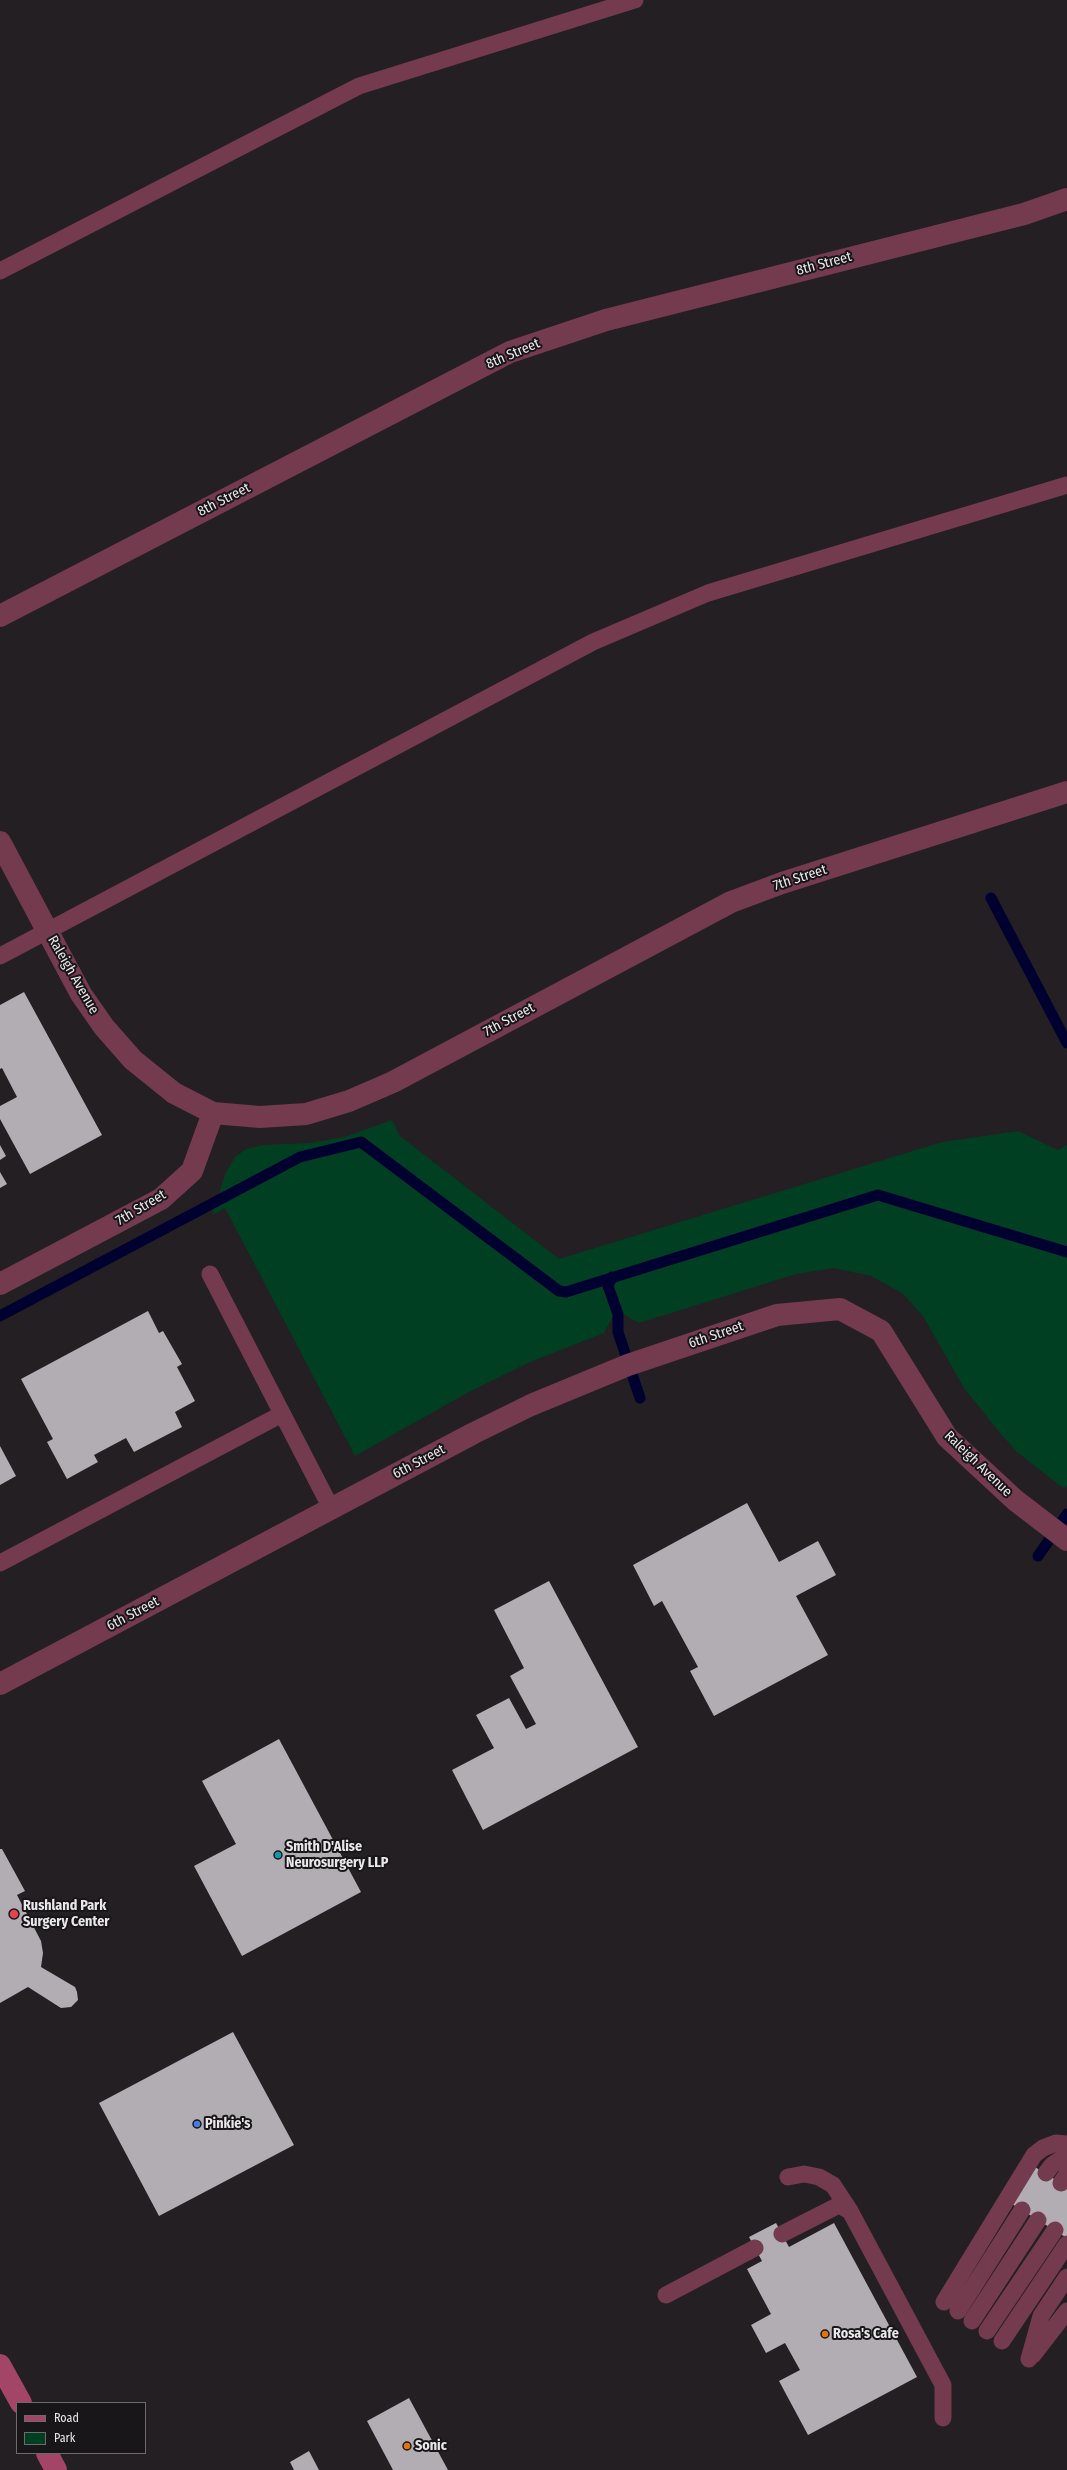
<!DOCTYPE html>
<html>
<head>
<meta charset="utf-8">
<style>
	body { margin:0 }
	#map { position:relative; width:1067px; height:2470px; overflow:hidden; background:#231f23; font-family:"Fira Sans Condensed",sans-serif }
	canvas { display:block }
	.legend { position:absolute; left:16px; top:2402px; width:130px; height:52px; box-sizing:border-box; background:#19161a; border:1px solid #6d6a6d; margin:0; padding:5px 7px; list-style:none; font-size:12px; color:#eae7ea }
	.legend li { display:flex; align-items:center; gap:8px; height:20px }
	.legend b { width:20px; border:1px solid #6d6a6d }
</style>
</head>
<body>
<div id="map">
<canvas width="1067" height="2470"></canvas>
<ul class="legend">
<li><b style="height:5px;background:#a24566"></b>Road</li>
<li><b style="height:11px;background:#003f22"></b>Park</li>
</ul>
</div>
<script>
const ctx = document.querySelector('canvas').getContext('2d');
ctx.lineJoin = 'round';
function paint(path, color) {
  ctx.fillStyle = color;
  ctx.fill(path, 'evenodd');
}
function toPath(rows) {
  const path = new Path2D();
  for (const r of rows) {
    path.moveTo(r[0], r[1]);
    for (let i = 2; i < r.length; i += 2) path.lineTo(r[i], r[i + 1]);
  }
  return path;
}
function trace(path, color, width, dash) {
  ctx.strokeStyle = color;
  ctx.lineWidth = width;
  ctx.lineCap = dash ? 'butt' : 'round';
  ctx.setLineDash(dash || []);
  ctx.stroke(path);
}
function write(font, color, halo, rows, align = 'center') {
  ctx.font = font + ' "Fira Sans Condensed",sans-serif';
  ctx.lineWidth = 4;
  ctx.setLineDash([]);
  ctx.textBaseline = 'middle';
  ctx.strokeStyle = halo;
  ctx.fillStyle = color;
  for (const [text, x, y, turn = 0] of rows) {
    ctx.save();
    ctx.translate(x, y);
    ctx.rotate((+turn || 0) * Math.PI / 180);
    ctx.textAlign = isNaN(turn) ? turn : align;
    if (halo) ctx.strokeText(text, 0, 0);
    ctx.fillText(text, 0, 0);
    ctx.restore();
  }
}
paint(toPath([
	[392,1120,400,1136,559,1259,942,1142,1018,1131,1058,1150,1067,1145,1067,1486,1063,1488,1017,1452,1000,1433,964,1388,923,1316,902,1293,871,1276,833,1268,796,1274,639,1323,621,1313,613,1316,604,1333,530,1362,469,1392,355,1456,225,1208,212,1215,226,1172,235,1157,246,1149,262,1145,309,1143,345,1137]
]), '#003f22');
trace(toPath([
	[991,898,1067,1043],
	[612,1277,608,1286,618,1314,618,1332,640,1398],
	[0,1316,300,1157,361,1142,559,1291,566,1292,878,1195,1067,1252],
	[1038,1556,1067,1514]
]), '#000030', 11);
paint(toPath([
	[24,992,102,1135,30,1174,0,1119,0,1106,17,1097,2,1068,0,1069,0,1005],
	[0,1145,6,1156,0,1160],
	[0,1172,7,1184,0,1188],
	[148,1311,159,1333,163,1331,182,1364,177,1367,195,1401,175,1412,182,1427,134,1452,126,1438,94,1455,98,1462,67,1479,47,1442,53,1439,21,1379],
	[0,1446,16,1476,0,1485],
	[747,1503,779,1562,818,1541,836,1575,796,1596,828,1655,714,1716,690,1671,698,1667,662,1601,654,1606,633,1565],
	[549,1581,638,1747,483,1830,452,1770,494,1748,476,1715,509,1698,526,1729,536,1724,510,1676,524,1668,494,1610],
	[279,1739,361,1892,242,1956,194,1866,236,1844,202,1781],
	[0,1849,2,1849,25,1891,17,1895,41,1941,43,1953,41,1967,75,1987,77,1992,78,2000,71,2007,61,2008,28,1987,0,2003],
	[233,2032,294,2145,159,2216,99,2103],
	[1035,2167,1067,2187,1067,2238,1012,2204],
	[776,2223,789,2247,834,2223,917,2377,808,2435,779,2381,800,2370,785,2343,766,2353,751,2325,771,2314,747,2269,762,2261,749,2237],
	[409,2398,448,2470,393,2470,367,2421],
	[309,2451,319,2470,294,2470,290,2462]
]), '#b2adb3');
trace(toPath([
	[0,271,359,86,635,0],
	[0,956,593,642,708,593,1067,485],
	[210,1274,331,1508],
	[0,1563,282,1414],
	[1046,2173,1052,2165,1067,2155],
	[788,2177,804,2174,819,2177,833,2185,850,2211],
	[1061,2183,1067,2174],
	[782,2234,839,2205,850,2211,943,2385,943,2418],
	[666,2295,755,2248],
	[944,2302,1034,2155,1043,2148,1056,2143,1067,2144],
	[958,2311,1022,2210],
	[972,2321,1038,2220],
	[987,2331,1055,2230],
	[1002,2341,1067,2244],
	[1033,2355,1067,2311],
	[1029,2359,1041,2316,1067,2277]
]), '#743a4d', 17);
trace(toPath([
	[0,616,510,352,606,320,1024,214,1067,199],
	[0,842,81,994,104,1027,133,1060,174,1093,213,1113],
	[0,1284,161,1199,192,1171,213,1113,260,1117,306,1114,349,1101,393,1082,731,902,782,883,1067,792],
	[0,1684,474,1433,531,1405,628,1365,777,1315,840,1309,881,1331,947,1437,1015,1500,1067,1540]
]), '#743a4d', 22);
trace(toPath([
	[0,2365,21,2403],
	[47,2453,56,2470]
]), '#a24566', 22);
for (const [x, y, r, color] of [
	[278,1855,4,"#0f9aa8"],
	[14,1914,5,"#e0444e"],
	[197,2124,4,"#3f7fe0"],
	[825,2334,4,"#e8710a"],
	[407,2446,4,"#e8710a"]
]) {
  const dot = new Path2D();
  dot.arc(x, y, r, 0, 2 * Math.PI);
  ctx.fillStyle = color;
  ctx.fill(dot);
  trace(dot, '#19161a', 1.5);
}
write('14px', '#eae7ea', '#19161a', [
	["8th Street",824,264,-15],
	["8th Street",513,354,-23],
	["8th Street",224,500,-27],
	["7th Street",800,878,-18],
	["Raleigh Avenue",73,975,60],
	["7th Street",509,1020,-28],
	["7th Street",141,1208,-31],
	["6th Street",716,1335,-19],
	["6th Street",419,1462,-28],
	["Raleigh Avenue",978,1464,44],
	["6th Street",133,1614,-28]
]);
write('bold 14px', '#eae7ea', '#19161a', [
	["Smith D'Alise",286,1847],
	["Neurosurgery LLP",286,1863],
	["Rushland Park",23,1906],
	["Surgery Center",23,1922],
	["Pinkie's",205,2124],
	["Rosa's Cafe",833,2334],
	["Sonic",415,2446]
], 'left');
</script>
</body>
</html>
